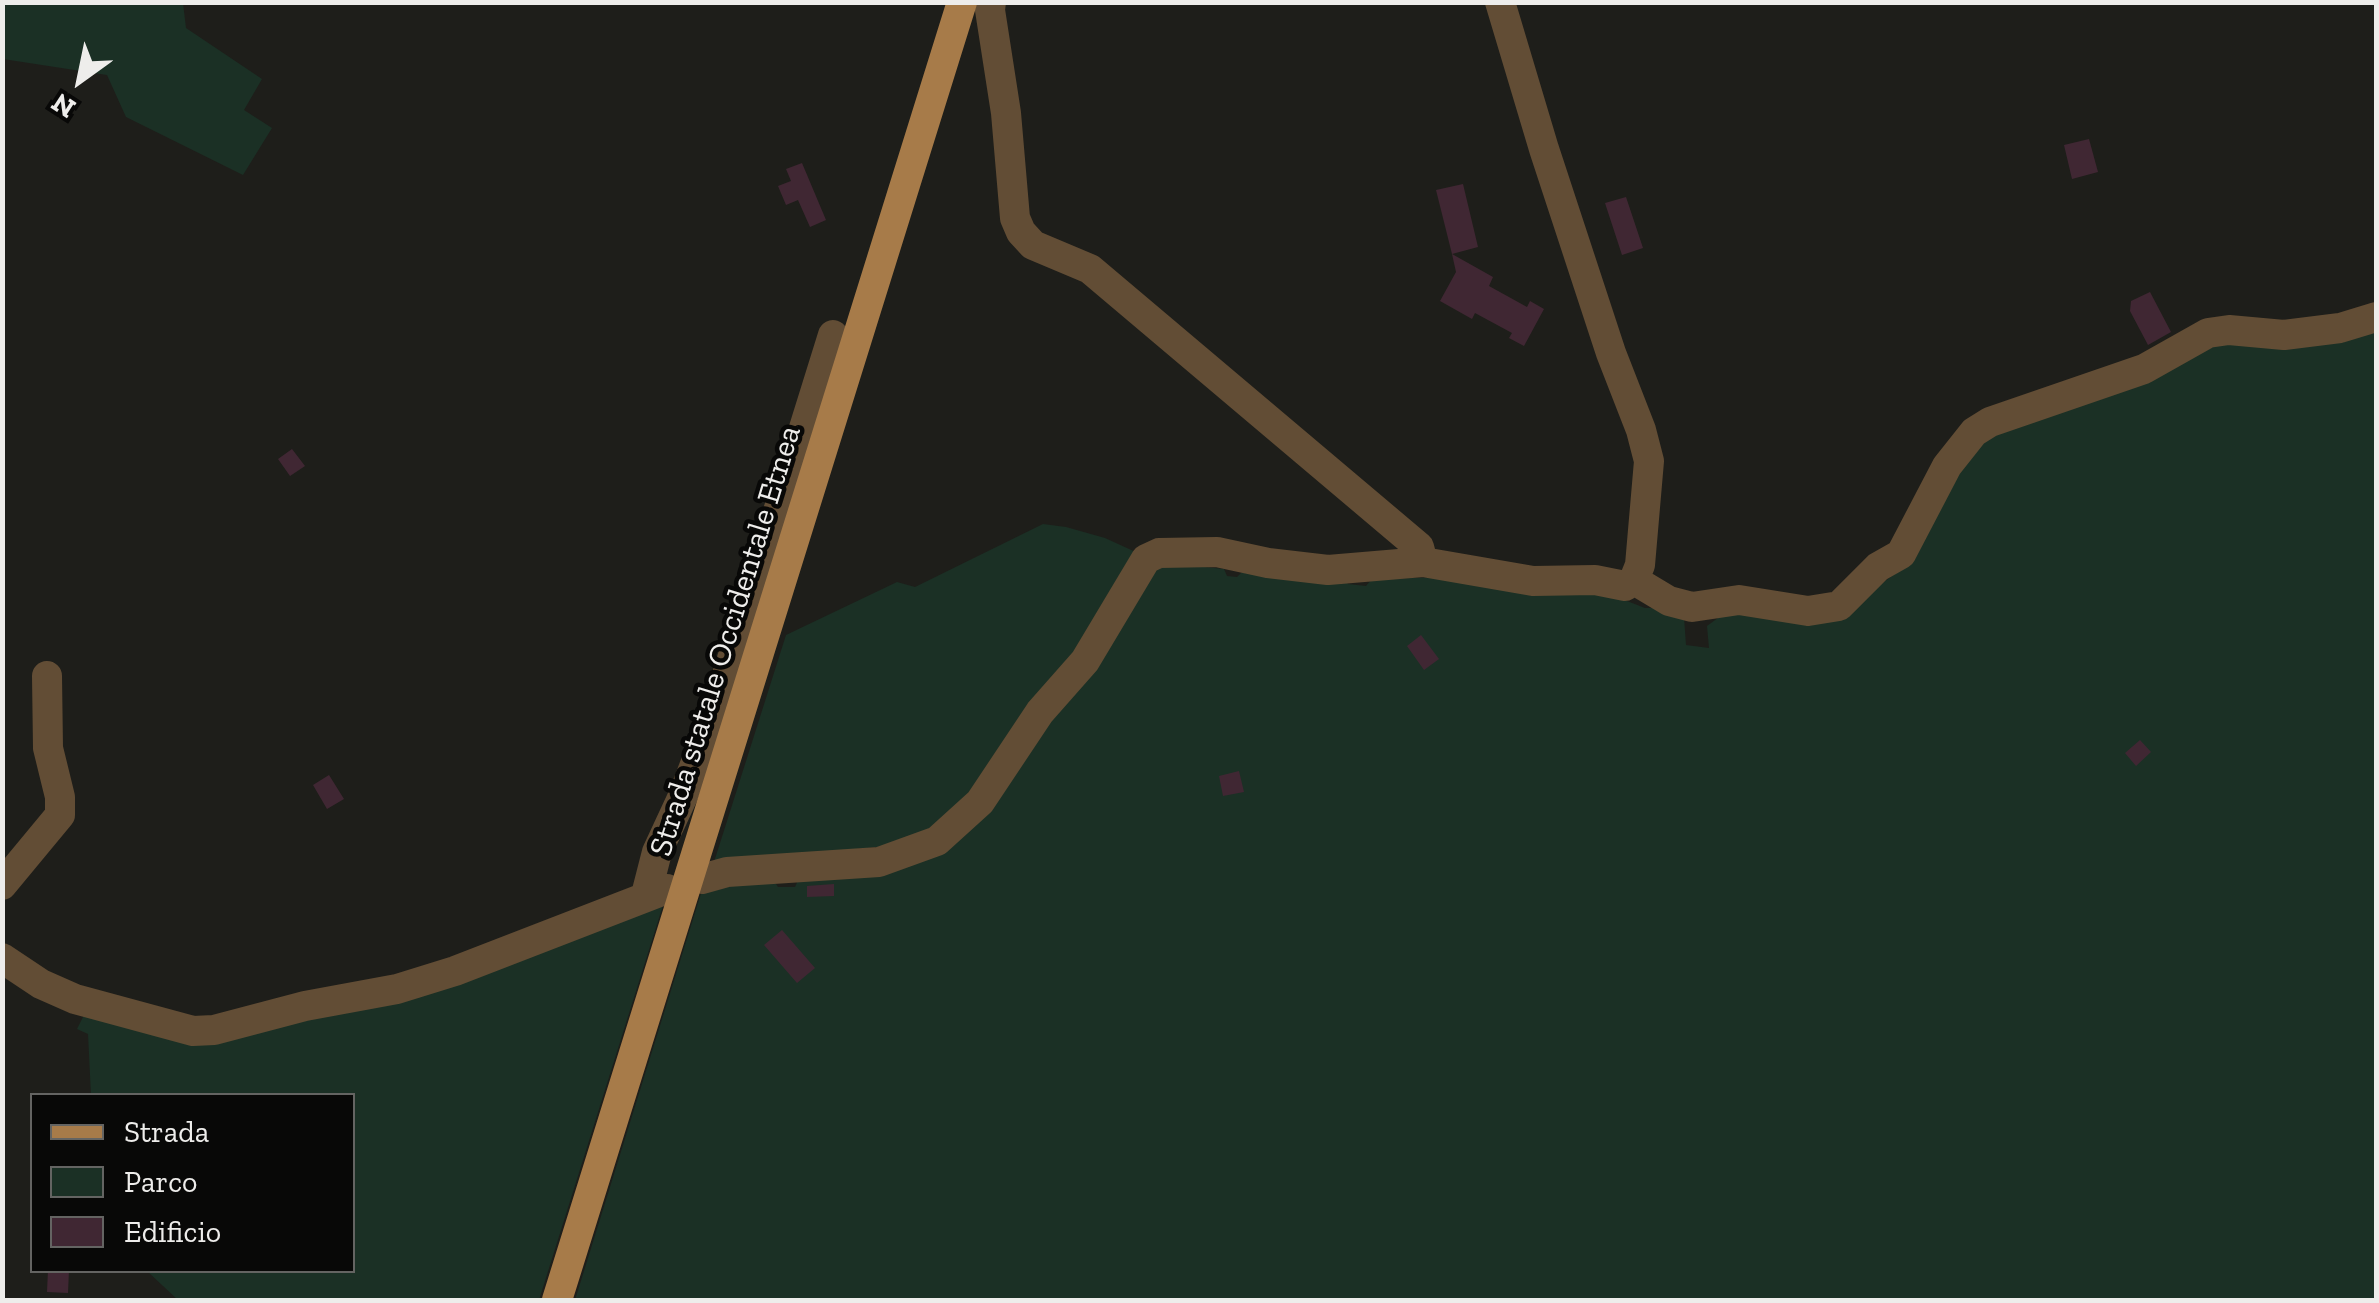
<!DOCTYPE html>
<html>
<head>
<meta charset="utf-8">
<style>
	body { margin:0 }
	#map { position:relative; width:2379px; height:1303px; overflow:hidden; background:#1e1e1a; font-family:"Zilla Slab",serif }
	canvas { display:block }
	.frame { position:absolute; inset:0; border:5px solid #eeedeb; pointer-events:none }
	.legend { position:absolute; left:30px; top:1093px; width:325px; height:180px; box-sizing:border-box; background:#080807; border:2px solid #646462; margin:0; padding:12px 18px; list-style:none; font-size:30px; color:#eeedeb }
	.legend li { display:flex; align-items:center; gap:20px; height:50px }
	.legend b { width:50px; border:2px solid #646462 }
	.north { position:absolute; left:30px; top:30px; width:100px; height:100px; -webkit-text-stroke:8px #080807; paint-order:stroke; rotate:213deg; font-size:28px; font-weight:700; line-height:40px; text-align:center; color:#eeedeb }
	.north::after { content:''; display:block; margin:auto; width:35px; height:45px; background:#eeedeb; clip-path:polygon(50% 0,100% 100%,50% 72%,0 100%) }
</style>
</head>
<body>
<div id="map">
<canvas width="2379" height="1303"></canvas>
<div class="frame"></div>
<ul class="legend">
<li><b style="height:12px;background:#a77b49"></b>Strada</li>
<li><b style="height:28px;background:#1b3025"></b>Parco</li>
<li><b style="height:28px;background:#402733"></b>Edificio</li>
</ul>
<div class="north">N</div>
</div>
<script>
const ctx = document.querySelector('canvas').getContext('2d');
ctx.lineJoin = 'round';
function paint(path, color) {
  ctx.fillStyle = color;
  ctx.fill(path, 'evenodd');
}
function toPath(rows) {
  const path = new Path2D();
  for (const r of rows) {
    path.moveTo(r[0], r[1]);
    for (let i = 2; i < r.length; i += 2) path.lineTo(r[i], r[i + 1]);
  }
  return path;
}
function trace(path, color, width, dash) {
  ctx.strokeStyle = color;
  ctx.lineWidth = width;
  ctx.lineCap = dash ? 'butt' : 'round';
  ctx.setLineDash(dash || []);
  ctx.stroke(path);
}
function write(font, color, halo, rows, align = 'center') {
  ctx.font = font + ' "Zilla Slab",serif';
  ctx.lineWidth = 9;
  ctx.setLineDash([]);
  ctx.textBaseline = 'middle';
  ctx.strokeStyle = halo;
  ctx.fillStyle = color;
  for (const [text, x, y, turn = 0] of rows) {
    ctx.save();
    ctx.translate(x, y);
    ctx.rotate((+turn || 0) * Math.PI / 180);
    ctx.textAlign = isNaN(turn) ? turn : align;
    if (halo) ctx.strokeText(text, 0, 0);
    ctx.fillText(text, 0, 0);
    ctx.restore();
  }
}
paint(toPath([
	[2,3,183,3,186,28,262,79,244,110,272,128,243,175,126,117,107,75,3,59],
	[2376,325,2376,1300,575,1300,703,887,771,876,778,887,795,887,800,876,923,861,1156,562,1224,569,1227,576,1237,577,1243,571,1344,578,1348,584,1366,586,1372,579,1450,577,1596,589,1645,608,1669,608,1684,617,1686,645,1709,648,1707,626,1730,609,1838,616,1900,570,1985,430,2197,343],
	[1043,524,1066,527,1105,538,1140,554,1081,657,959,812,911,844,714,862,786,635,897,582,915,587],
	[664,902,539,1300,178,1300,147,1271,352,1270,352,1096,91,1095,88,1034,77,1029,85,1013,190,1040]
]), '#1b3025');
paint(toPath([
	[2089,139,2098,172,2072,179,2064,145],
	[802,163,826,220,810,227,798,200,786,205,778,186,791,181,786,169],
	[1463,184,1478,247,1452,254,1436,190],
	[1626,197,1643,248,1622,255,1605,203],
	[1452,254,1493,277,1489,286,1527,307,1530,301,1544,309,1524,346,1509,338,1512,333,1475,313,1472,319,1440,301,1456,272],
	[2150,292,2171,332,2148,345,2130,311,2131,301],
	[292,449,305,466,290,476,278,459],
	[1421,635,1439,659,1424,670,1407,646],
	[2140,740,2151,752,2136,766,2125,753],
	[1239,771,1244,792,1223,796,1219,776],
	[329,775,344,799,327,809,313,785],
	[834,884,834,896,807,897,807,886],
	[782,930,815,968,797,983,764,945],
	[48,1270,69,1270,68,1293,47,1292]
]), '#402733');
trace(toPath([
	[991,2,990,10,1006,113,1015,218,1021,232,1033,245,1090,269,1419,547,1423,562],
	[1634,580,1669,601,1692,607,1739,600,1808,611,1839,606,1878,567,1901,554,1947,466,1974,432,1990,422,2144,369,2208,333,2229,330,2284,335,2340,328,2376,317],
	[702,879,727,872,879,862,937,841,980,802,1040,712,1085,661,1146,559,1159,553,1217,552,1268,563,1328,570,1423,562,1533,581,1595,580,1625,586,1634,580,1640,565,1649,461,1641,430,1611,353,1544,149,1500,2],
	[2,885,60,815,60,797,48,748,47,676],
	[646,895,657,852,683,796,718,704,833,335],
	[2,958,41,984,75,999,193,1031,214,1030,305,1006,397,989,455,971,667,889]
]), '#624d35', 30);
trace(toPath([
	[557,1300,962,2]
]), '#a77b49', 30);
write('32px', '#eeedeb', '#080807', [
	["Strada statale Occidentale Etnea",726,641,-73]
]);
</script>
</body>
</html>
